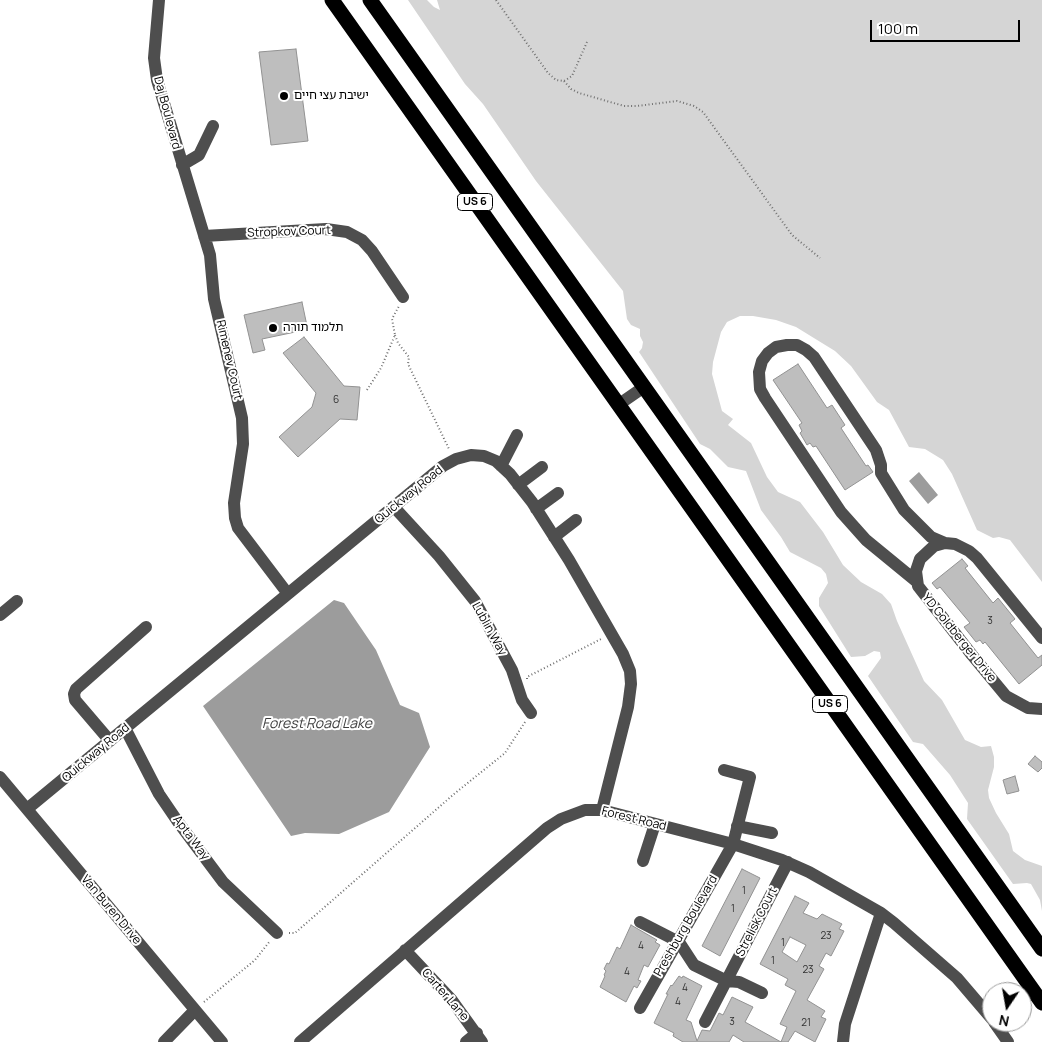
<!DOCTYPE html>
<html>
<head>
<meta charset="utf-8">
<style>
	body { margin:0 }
	#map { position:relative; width:1042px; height:1042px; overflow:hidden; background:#fff; font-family:Manrope,sans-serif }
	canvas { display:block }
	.north { position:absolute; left:982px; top:982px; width:50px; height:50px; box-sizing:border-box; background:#fff; border:1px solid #999; border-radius:50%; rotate:192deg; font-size:14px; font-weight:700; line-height:20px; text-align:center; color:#000 }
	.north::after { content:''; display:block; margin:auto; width:18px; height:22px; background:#000; clip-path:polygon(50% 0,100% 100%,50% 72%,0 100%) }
	.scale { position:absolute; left:870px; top:20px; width:150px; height:22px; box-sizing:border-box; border:2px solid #000; border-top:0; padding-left:6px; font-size:15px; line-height:18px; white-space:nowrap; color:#000; -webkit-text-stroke:4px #fff; paint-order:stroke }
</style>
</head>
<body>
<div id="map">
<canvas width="1042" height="1042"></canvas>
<div class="north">N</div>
<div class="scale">100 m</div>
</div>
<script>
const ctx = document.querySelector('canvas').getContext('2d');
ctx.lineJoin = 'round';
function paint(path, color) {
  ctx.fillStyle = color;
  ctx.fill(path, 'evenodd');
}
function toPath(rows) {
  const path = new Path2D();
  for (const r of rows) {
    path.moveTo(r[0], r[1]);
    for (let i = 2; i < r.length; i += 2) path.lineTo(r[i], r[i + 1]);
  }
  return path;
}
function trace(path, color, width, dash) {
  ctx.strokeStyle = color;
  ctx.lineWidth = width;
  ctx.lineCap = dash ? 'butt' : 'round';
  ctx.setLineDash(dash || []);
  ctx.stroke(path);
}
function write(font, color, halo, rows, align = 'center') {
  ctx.font = font + ' Manrope,"Noto Sans Hebrew",sans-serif';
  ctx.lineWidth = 4;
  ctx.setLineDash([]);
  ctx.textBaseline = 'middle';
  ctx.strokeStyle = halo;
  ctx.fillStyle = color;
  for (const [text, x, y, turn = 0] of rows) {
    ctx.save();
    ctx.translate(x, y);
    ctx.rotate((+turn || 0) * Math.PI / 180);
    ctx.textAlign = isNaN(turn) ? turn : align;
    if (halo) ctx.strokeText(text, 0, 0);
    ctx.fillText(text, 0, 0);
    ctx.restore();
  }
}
paint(toPath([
	[408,0,427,0,434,7,440,10,437,0,1042,0,1042,582,1010,540,999,537,993,538,977,530,952,474,943,460,925,449,909,447,889,410,877,402,851,366,835,351,796,327,776,320,753,316,740,316,727,322,721,332,713,362,712,374,722,411,733,419,728,425,751,443,767,477,778,492,800,502,823,532,843,565,861,582,882,594,891,604,897,621,924,681,942,700,965,740,981,747,991,746,994,757,994,767,988,790,989,798,996,813,1009,834,1013,851,1025,860,1042,866,1042,911,1040,900,1031,884,1027,883,1013,884,967,819,968,803,950,775,923,744,913,742,868,676,881,658,880,652,874,651,865,656,851,657,819,606,819,598,828,583,826,574,821,568,790,552,781,537,761,510,746,471,728,467,710,449,700,444,639,352,642,348,643,342,640,336,640,329,631,325,627,319,623,291,536,181,483,104,465,84]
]), '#d5d5d5');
paint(toPath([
	[919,472,938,495,928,504,909,481],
	[334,600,344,603,376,650,400,705,419,713,430,747,389,812,339,834,305,833,291,836,203,706]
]), '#9c9c9c');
const building = toPath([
	[296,49,308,141,271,145,259,52,296,49],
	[302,302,307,326,297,328,300,331,262,339,265,350,253,353,244,315,302,302],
	[304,337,344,386,360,387,357,420,340,419,298,457,279,437,312,407,316,393,283,353,304,337],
	[798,364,827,408,832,405,845,425,841,428,866,466,868,465,873,472,845,490,816,446,813,447,810,443,807,445,800,433,802,431,799,425,802,423,773,380,798,364],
	[962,559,968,566,965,568,993,603,998,598,1015,619,1010,623,1038,658,1042,655,1042,665,1019,684,985,642,983,644,980,640,976,642,964,627,970,623,940,587,937,589,932,583,962,559],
	[1035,756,1042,762,1042,768,1038,772,1028,764,1035,756],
	[1015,776,1019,791,1007,794,1003,780,1015,776],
	[742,869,760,878,720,956,702,946,742,869],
	[795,896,809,903,803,913,817,919,822,914,842,924,839,929,844,931,831,956,826,953,819,966,824,969,807,1000,825,1011,821,1017,826,1019,815,1042,795,1031,788,1042,744,1042,733,1035,729,1042,683,1042,673,1036,674,1033,654,1023,668,994,666,994,671,985,672,986,679,976,682,978,683,976,702,986,686,1020,691,1022,697,1041,702,1030,710,1031,719,1013,723,1015,732,997,753,1007,745,1022,781,1042,787,1027,780,1024,796,991,785,985,788,979,760,964,795,896],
	[790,937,806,945,797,962,782,952,790,937],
	[631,925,657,940,655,942,660,945,648,967,644,965,638,980,641,981,637,988,634,986,626,1002,600,987,605,976,604,975,606,971,604,969,607,963,609,964,617,947,620,949,631,925]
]);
paint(building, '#bebebe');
trace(building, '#929292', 1);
trace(toPath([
	[496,0,548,73,556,80,564,81,572,76,587,42],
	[564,81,571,89,579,93,624,106,637,106,677,101,694,106,703,112,792,235,820,258],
	[395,335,398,343,409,357,408,364,449,449],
	[367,390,381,368,395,335,392,319,399,306],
	[527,679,527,677,601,639],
	[289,933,295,933,454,794,505,753,525,722],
	[204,1002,255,960,270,941]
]), '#707070', 2, [1, 2.5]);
trace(toPath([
	[159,0,154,58,157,80,210,255,214,299,242,418,243,444,234,503,235,518,238,528,288,594],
	[182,165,199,155,213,126],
	[204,236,326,229,347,232,362,240,372,251,403,297],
	[618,405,644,387],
	[501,466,517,435],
	[518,485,542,467],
	[394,507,439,556,475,601,512,670,522,700,531,713],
	[536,509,558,493],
	[554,537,576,520],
	[916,581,866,540,841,512,765,398,760,389,759,372,762,361,768,353,776,347,787,345,797,345,806,350,814,357,876,450,881,465,881,473,904,510,931,537,945,543],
	[0,615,17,601],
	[1042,638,977,558,969,551,955,544,945,543,934,546,920,559,916,571,918,586,972,655,1006,696,1028,708,1042,709],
	[125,728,159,794,178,822,223,882,277,933],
	[110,741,75,700,74,694,76,689,146,627],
	[0,777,222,1042],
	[27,809,443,466,456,459,471,455,484,456,496,461,510,474,532,502,569,560,623,654,630,671,631,684,628,707,602,810],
	[737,826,772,833],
	[643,861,655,824],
	[640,922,679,942,694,965,727,981,739,982,762,993],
	[405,950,451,999,482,1042],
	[640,1008,733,844,750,777,724,770],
	[705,1022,788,862],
	[994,1022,1008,1042],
	[164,1042,195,1010],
	[300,1042,547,828,561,819,585,810,602,810,733,844,782,860,809,872,881,913,894,923,957,978,992,1019],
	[466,1042,477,1033],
	[843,1042,845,1024,881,913]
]), '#4e4e4e', 12);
trace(toPath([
	[332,0,1042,1003],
	[370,0,1042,949]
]), '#000', 15);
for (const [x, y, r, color] of [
	[284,96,5,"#000"],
	[273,328,5,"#000"]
]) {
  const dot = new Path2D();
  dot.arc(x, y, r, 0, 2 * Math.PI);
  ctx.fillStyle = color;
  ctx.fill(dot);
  trace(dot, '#fff', 2);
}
write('10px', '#303030', null, [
	["6",336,400],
	["3",990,621],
	["1",744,891],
	["1",733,909],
	["23",826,936],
	["1",783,943],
	["4",641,946],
	["1",773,961],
	["23",808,970],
	["4",627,972],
	["4",685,988],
	["4",678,1002],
	["3",732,1022],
	["21",806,1023]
]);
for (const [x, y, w] of [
	[475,202,35],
	[830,704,35]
]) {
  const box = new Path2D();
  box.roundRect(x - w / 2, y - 8.5, w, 17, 4);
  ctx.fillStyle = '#fff';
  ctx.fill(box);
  trace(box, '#000', 1);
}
write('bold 11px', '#000', null, [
	["US 6",475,202],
	["US 6",830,704]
]);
write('12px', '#000', '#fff', [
	["ישיבת עצי חיים",294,96],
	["תלמוד תורה",283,328]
], 'left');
write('12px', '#000', '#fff', [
	["Daj Boulevard",167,113,75],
	["Stropkov Court",289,232,-2],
	["Rimenev Court",229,360,77],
	["Quickway Road",409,495,-39],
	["Lublin Way",489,629,61],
	["YD Goldberger Drive",959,638,51],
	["Quickway Road",96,753,-40],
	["Forest Road",634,819,14],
	["Apta Way",191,838,53],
	["Van Buren Drive",111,910,50],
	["Strelisk Court",757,922,-63],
	["Preshburg Boulevard",686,926,-60],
	["Carter Lane",445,995,49]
]);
write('italic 14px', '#3d3d3d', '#fff', [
	["Forest Road Lake",317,724]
]);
</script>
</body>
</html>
